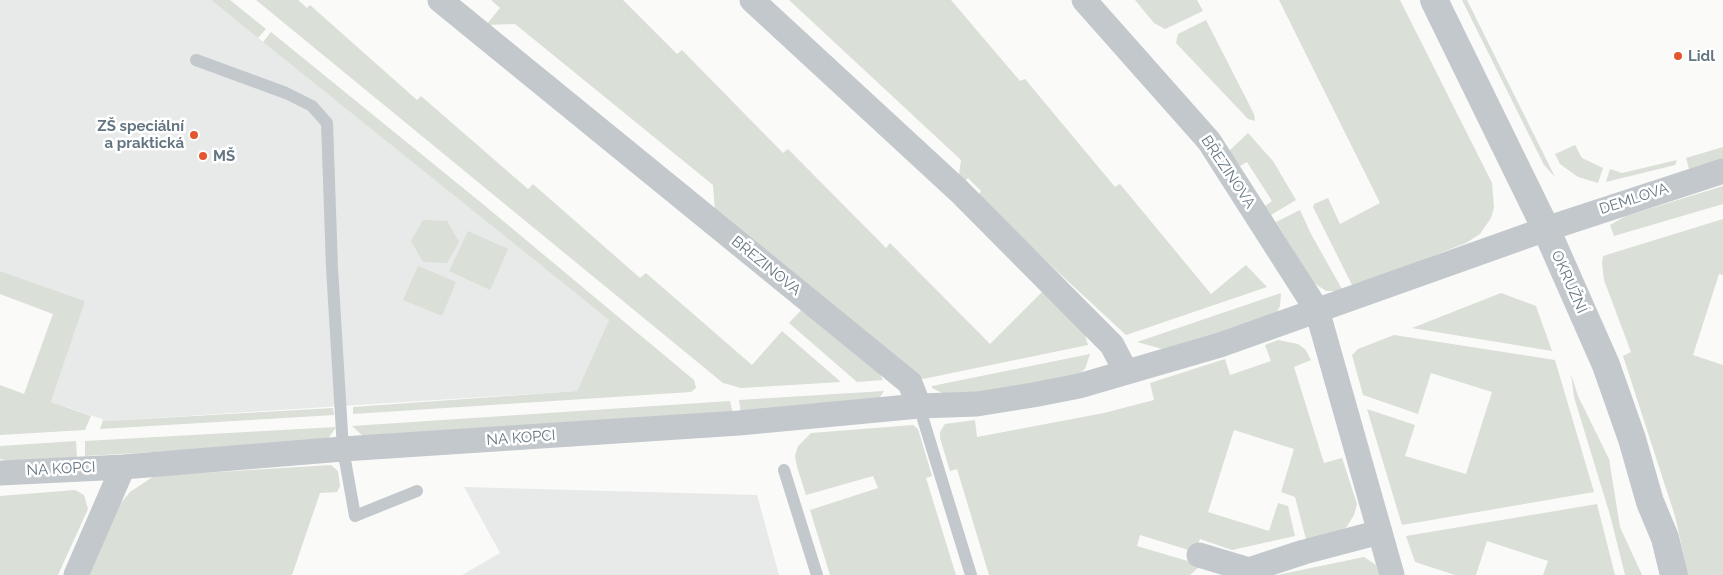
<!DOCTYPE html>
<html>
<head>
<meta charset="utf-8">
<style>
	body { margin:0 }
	canvas { display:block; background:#fafaf8 }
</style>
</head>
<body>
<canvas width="1723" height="575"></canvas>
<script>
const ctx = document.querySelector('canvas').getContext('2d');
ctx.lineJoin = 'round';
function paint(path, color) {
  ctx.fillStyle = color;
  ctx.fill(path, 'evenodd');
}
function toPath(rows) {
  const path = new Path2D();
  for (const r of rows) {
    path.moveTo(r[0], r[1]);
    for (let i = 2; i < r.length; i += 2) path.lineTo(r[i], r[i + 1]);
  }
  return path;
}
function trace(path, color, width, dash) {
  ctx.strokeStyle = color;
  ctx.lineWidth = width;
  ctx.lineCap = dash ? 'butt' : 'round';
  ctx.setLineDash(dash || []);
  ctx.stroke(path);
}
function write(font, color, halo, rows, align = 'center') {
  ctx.font = font + ' Raleway,sans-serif';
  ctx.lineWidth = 5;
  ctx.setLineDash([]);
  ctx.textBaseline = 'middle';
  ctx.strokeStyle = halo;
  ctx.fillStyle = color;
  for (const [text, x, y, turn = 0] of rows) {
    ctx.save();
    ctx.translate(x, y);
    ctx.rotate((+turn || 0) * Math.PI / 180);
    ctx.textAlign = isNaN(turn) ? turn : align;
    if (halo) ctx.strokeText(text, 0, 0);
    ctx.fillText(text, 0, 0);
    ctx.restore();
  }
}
paint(toPath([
	[0,0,211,0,609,320,577,391,108,421,51,402,85,301,0,271],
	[464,487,757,495,779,575,462,575,500,553]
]), '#e8e9e9');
paint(toPath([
	[211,0,230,0,266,29,258,38],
	[256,0,298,0,307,8,310,5,417,100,421,96,528,189,533,184,640,278,646,273,752,365,782,331,841,382,741,388,723,383],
	[491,0,623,0,677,54,682,50,783,153,788,149,886,248,890,243,990,344,1044,290,1083,328,1088,345,923,379,715,212,713,185,515,24,486,25,500,8],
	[789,0,951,0,1020,81,1025,79,1115,187,1120,184,1211,294,1246,265,1267,287,1126,335,977,197,981,191,968,178,961,184,958,182,961,160],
	[1135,0,1197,0,1203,11,1165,29,1154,23],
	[1279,0,1400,0,1492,183,1494,208,1491,218,1480,234,1466,243,1353,287,1313,207,1314,204,1328,198,1340,224,1380,203],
	[1462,0,1467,0,1555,177,1544,165],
	[1206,20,1254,114,1255,121,1248,119,1176,43,1178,34],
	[271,32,484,205,694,380,696,388,691,392,353,414,353,407,577,391,609,320,263,42],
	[1248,133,1273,161,1296,200,1271,215,1265,206,1272,201,1247,162,1240,166,1229,151],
	[1575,145,1582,158,1603,168,1598,183,1578,177,1560,164,1555,154],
	[1723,147,1723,159,1689,169,1686,158],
	[1677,160,1675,165,1606,182,1610,169,1622,173],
	[1723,186,1723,204,1614,236,1610,225,1626,216],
	[1300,210,1311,234,1343,291,1326,291,1314,283,1276,222],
	[1723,219,1723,275,1719,274,1693,355,1723,365,1723,575,1688,575,1675,516,1623,356,1631,352,1604,280,1602,263,1603,256],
	[423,220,447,221,459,242,447,263,423,262,411,241],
	[468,231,508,249,490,290,449,271],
	[418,266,456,282,442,316,403,300],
	[0,271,85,301,51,402,91,416,85,430,0,435,0,385,24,394,53,314,0,294],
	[1281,293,1280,306,1276,314,1166,350,1137,342],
	[1501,293,1536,306,1552,351,1412,328],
	[806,305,877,368,883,380,857,382,789,323],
	[1394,335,1555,360,1594,492,1402,525,1367,409,1415,425,1405,456,1466,474,1492,392,1431,373,1418,414,1363,395,1352,355,1358,349],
	[1278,340,1298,344,1305,349,1311,360,1294,367,1324,463,1342,458,1357,504,1354,515,1346,528,1307,543,1295,497,1281,492,1294,449,1234,430,1208,512,1269,531,1278,503,1288,506,1295,536,1232,550,1200,539,1195,552,1140,535,1137,546,1198,564,1199,567,1190,575,989,575,957,469,950,471,940,438,940,432,945,424,975,420,977,437,1104,413,1154,400,1150,383,1225,359,1230,375,1271,361,1265,345],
	[1090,354,1085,369,1076,376,964,397,946,395,932,388,932,386],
	[1571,374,1578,396,1609,459,1620,527,1642,575,1625,575,1610,515,1574,397],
	[884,391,878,400,741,414,739,400],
	[730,401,733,414,364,437,352,426],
	[333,408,334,415,100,429,103,420,108,421],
	[913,425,918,429,932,476,926,478,956,575,830,575,810,510,878,488,873,476,806,495,797,467,795,456,798,446,811,433],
	[336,427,326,442,85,456,85,441],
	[76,441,77,457,11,461,0,459,0,446],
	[331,465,338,471,340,486,337,492,320,493,292,575,83,575,115,510,130,492,154,476],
	[75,490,84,495,88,509,58,575,0,575,0,496],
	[1597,504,1615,575,1543,575,1548,561,1487,541,1476,575,1455,575,1415,562,1406,536],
	[1364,557,1376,565,1379,575,1277,575]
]), '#dadfd7');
trace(toPath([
	[196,60,286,93,312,106,327,123,332,268,343,449,355,516,417,491],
	[919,406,971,575],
	[784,470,817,575]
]), '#c3c8cc', 12);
trace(toPath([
	[440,0,910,383,919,406],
	[752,0,959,191,1112,345,1126,372],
	[1084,0,1209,141,1317,310,1392,575],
	[0,473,123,467,343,449,739,423,919,406,977,404,1033,395,1079,386,1220,345,1546,229,1723,171],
	[1199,555,1249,570],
	[76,575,123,467],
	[1247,575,1249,570,1304,552,1380,532]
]), '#c3c8cc', 25);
trace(toPath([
	[1434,0,1546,229,1606,365,1632,439,1650,502,1665,538,1674,575]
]), '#c3c8cc', 28);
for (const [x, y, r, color] of [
	[1678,56,5,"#e4572e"],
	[194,135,5,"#e4572e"],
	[203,156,5,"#e4572e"]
]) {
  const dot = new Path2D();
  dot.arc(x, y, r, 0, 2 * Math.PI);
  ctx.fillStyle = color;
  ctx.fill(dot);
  trace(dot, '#fff', 2);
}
write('bold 15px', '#657683', '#fff', [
	["Lidl",1688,56],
	["ZŠ speciální",184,126,"right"],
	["a praktická",184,143,"right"],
	["MŠ",213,156]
], 'left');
write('15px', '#657683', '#fff', [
	["BŘEZINOVA",1228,172,56],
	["DEMLOVA",1634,199,-18],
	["BŘEZINOVA",766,266,39],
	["OKRUŽNÍ",1569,282,66],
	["NA KOPCI",521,438,-4],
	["NA KOPCI",61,469,-3]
]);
</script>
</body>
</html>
